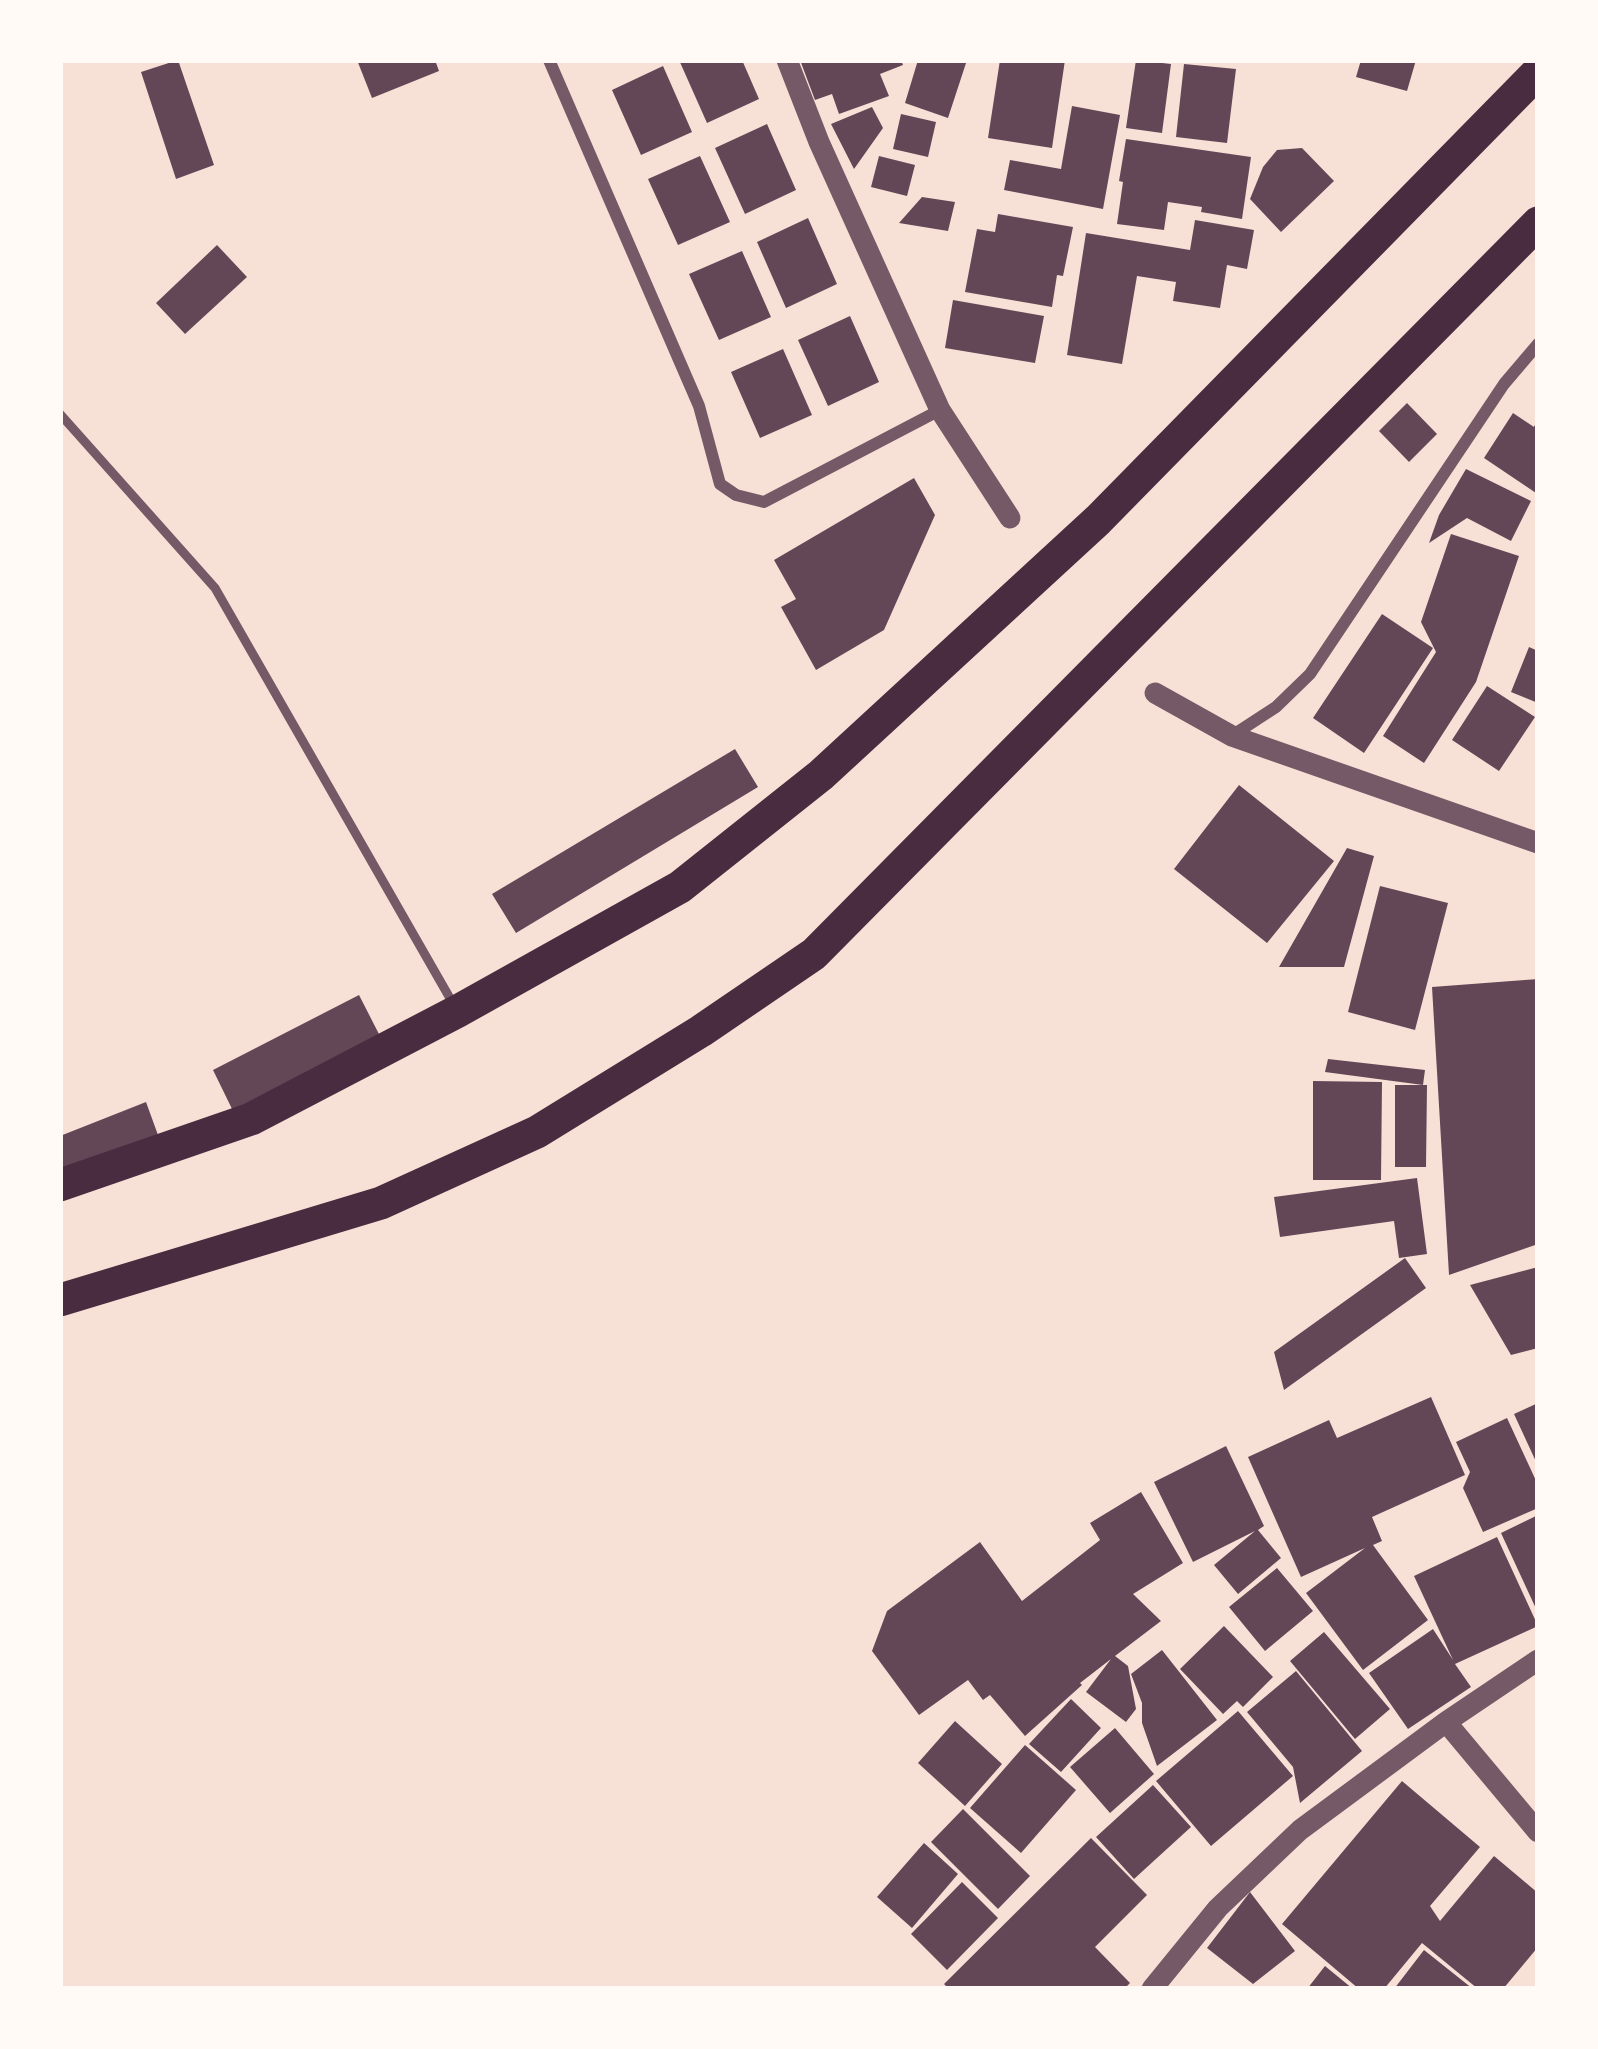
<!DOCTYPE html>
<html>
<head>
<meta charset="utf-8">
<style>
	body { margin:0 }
	#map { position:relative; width:1598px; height:2049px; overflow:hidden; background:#f7e1d7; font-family:"Exo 2",sans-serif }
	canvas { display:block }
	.frame { position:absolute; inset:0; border:63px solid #fffaf5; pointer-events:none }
</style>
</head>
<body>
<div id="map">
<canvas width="1598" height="2049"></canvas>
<div class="frame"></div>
</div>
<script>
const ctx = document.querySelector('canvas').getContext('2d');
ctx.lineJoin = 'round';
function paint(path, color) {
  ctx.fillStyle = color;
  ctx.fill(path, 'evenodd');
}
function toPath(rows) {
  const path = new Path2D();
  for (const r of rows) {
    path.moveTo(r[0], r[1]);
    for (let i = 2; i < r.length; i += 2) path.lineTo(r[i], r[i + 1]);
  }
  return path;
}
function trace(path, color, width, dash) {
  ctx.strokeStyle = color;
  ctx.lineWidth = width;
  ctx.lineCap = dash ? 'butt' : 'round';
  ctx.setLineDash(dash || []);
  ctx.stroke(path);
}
paint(toPath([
	[178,60,214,165,176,179,141,72],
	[357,60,435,60,439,71,372,98],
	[679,60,742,60,759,99,707,123],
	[800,60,901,60,903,65,880,74,889,96,839,114,832,94,815,100],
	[918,60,967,60,948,118,905,103],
	[1000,60,1065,60,1052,148,988,138],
	[1136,60,1171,64,1162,133,1126,128],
	[1361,60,1416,60,1407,91,1356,77],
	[1184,64,1236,69,1227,143,1176,137],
	[663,66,692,132,641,155,612,90],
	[1072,106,1120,115,1103,209,1004,190,1010,160,1061,169],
	[872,107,883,128,854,169,831,124],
	[901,114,936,122,928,157,893,149],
	[767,124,796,190,745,214,715,148],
	[1126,139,1251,157,1242,219,1201,212,1202,207,1168,202,1164,230,1117,224,1123,182,1119,181],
	[1302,148,1334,181,1281,232,1250,199,1263,167,1277,150],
	[700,156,730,222,678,245,648,179],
	[879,156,915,165,907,196,871,187],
	[922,197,955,202,948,231,899,223],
	[998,214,1073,227,1063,276,1057,275,1052,307,965,292,977,229,995,232],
	[808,218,837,284,786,308,757,242],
	[1195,220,1254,230,1247,269,1227,265,1220,308,1173,301,1176,282,1137,276,1122,364,1067,355,1086,233,1190,250],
	[217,245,247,277,185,334,156,303],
	[742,251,771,317,719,340,689,274],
	[953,300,1044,316,1035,363,945,348],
	[850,316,879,382,828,406,798,340],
	[783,349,812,415,760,438,731,372],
	[1407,403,1437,434,1409,462,1379,431],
	[1513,413,1534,427,1538,418,1536,493,1484,458],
	[1466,469,1531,501,1511,541,1467,518,1429,543,1439,515],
	[914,478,935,515,884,630,816,670,781,607,796,599,774,560],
	[1451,534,1519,556,1476,682,1424,763,1383,736,1436,652,1421,622],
	[1382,614,1433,648,1364,753,1313,718],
	[1529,647,1538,651,1538,703,1511,692],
	[1487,686,1535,717,1499,771,1452,740],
	[735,749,758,787,516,933,492,894],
	[1239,785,1334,861,1267,943,1174,869],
	[1347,848,1374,856,1344,967,1279,967],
	[1380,886,1448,903,1415,1030,1348,1012],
	[1538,979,1538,1244,1449,1275,1432,987],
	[359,995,381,1038,234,1113,213,1070],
	[1328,1059,1425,1070,1423,1085,1325,1072],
	[1313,1081,1382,1082,1381,1180,1313,1180],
	[1395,1085,1427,1085,1426,1167,1395,1167],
	[146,1102,158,1135,60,1174,60,1136],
	[1417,1178,1427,1254,1399,1258,1394,1221,1280,1237,1274,1197],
	[1405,1258,1426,1288,1284,1390,1274,1352],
	[1538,1267,1538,1348,1511,1355,1470,1285],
	[1431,1397,1465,1475,1372,1517,1382,1541,1373,1545,1428,1620,1363,1670,1306,1593,1365,1548,1301,1577,1248,1457,1329,1420,1337,1438],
	[1538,1403,1538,1466,1514,1414],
	[1507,1418,1538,1485,1538,1508,1483,1532,1463,1488,1470,1472,1456,1442],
	[1226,1446,1264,1526,1258,1530,1281,1558,1238,1594,1214,1565,1255,1531,1193,1562,1154,1482],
	[1141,1492,1183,1563,1133,1594,1161,1621,1115,1656,1128,1666,1136,1709,1126,1722,1086,1692,1111,1659,1080,1683,1082,1685,1025,1736,990,1695,983,1700,968,1680,919,1715,872,1651,887,1611,980,1542,1022,1601,1100,1540,1090,1523],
	[1538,1515,1538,1613,1501,1533],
	[1497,1537,1538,1626,1455,1664,1471,1687,1408,1729,1369,1673,1433,1629,1453,1660,1414,1576],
	[1277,1568,1313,1611,1265,1651,1229,1607],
	[1224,1626,1273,1677,1243,1707,1237,1701,1223,1714,1180,1669],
	[1324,1632,1390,1709,1355,1739,1290,1661],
	[1162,1650,1217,1720,1157,1766,1142,1723,1142,1703,1131,1674],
	[1296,1671,1362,1751,1300,1803,1293,1767,1247,1712],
	[1071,1699,1101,1728,1061,1772,1029,1744],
	[1238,1711,1293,1776,1211,1846,1156,1781],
	[955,1721,1002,1764,965,1806,918,1763],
	[1115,1728,1154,1774,1110,1813,1070,1767],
	[1025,1745,1076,1790,1021,1853,970,1808],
	[1402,1781,1480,1847,1430,1906,1440,1921,1494,1856,1538,1893,1538,1947,1503,1989,1478,1989,1422,1943,1384,1989,1359,1989,1282,1924],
	[1153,1785,1191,1827,1134,1879,1096,1837],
	[963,1809,1030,1876,998,1909,931,1842],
	[1091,1838,1147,1895,1095,1947,1130,1983,1124,1989,949,1989,944,1984],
	[924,1843,958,1874,912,1928,877,1897],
	[962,1882,998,1918,947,1970,911,1934],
	[1250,1892,1295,1951,1253,1984,1207,1948],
	[1424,1950,1473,1989,1394,1989],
	[1325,1966,1353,1989,1307,1989]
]), '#644757');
trace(toPath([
	[60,414,215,588,455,1007]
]), '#755966', 9);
trace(toPath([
	[549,60,699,406,720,484,736,495,764,502,940,410],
	[1233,735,1276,707,1310,674,1504,384,1538,344]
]), '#755966', 12);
trace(toPath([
	[787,60,819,142,940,410,1010,518],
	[1155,693,1232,736,1538,843],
	[1446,1722,1538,1832],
	[1152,1989,1218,1908,1300,1830,1446,1722,1538,1660]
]), '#755966', 21);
trace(toPath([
	[60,1185,251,1119,458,1011,680,887,821,775,1098,520,1538,72],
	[60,1300,381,1203,537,1132,701,1031,814,954,1538,223]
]), '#4a2c40', 33);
</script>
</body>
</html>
